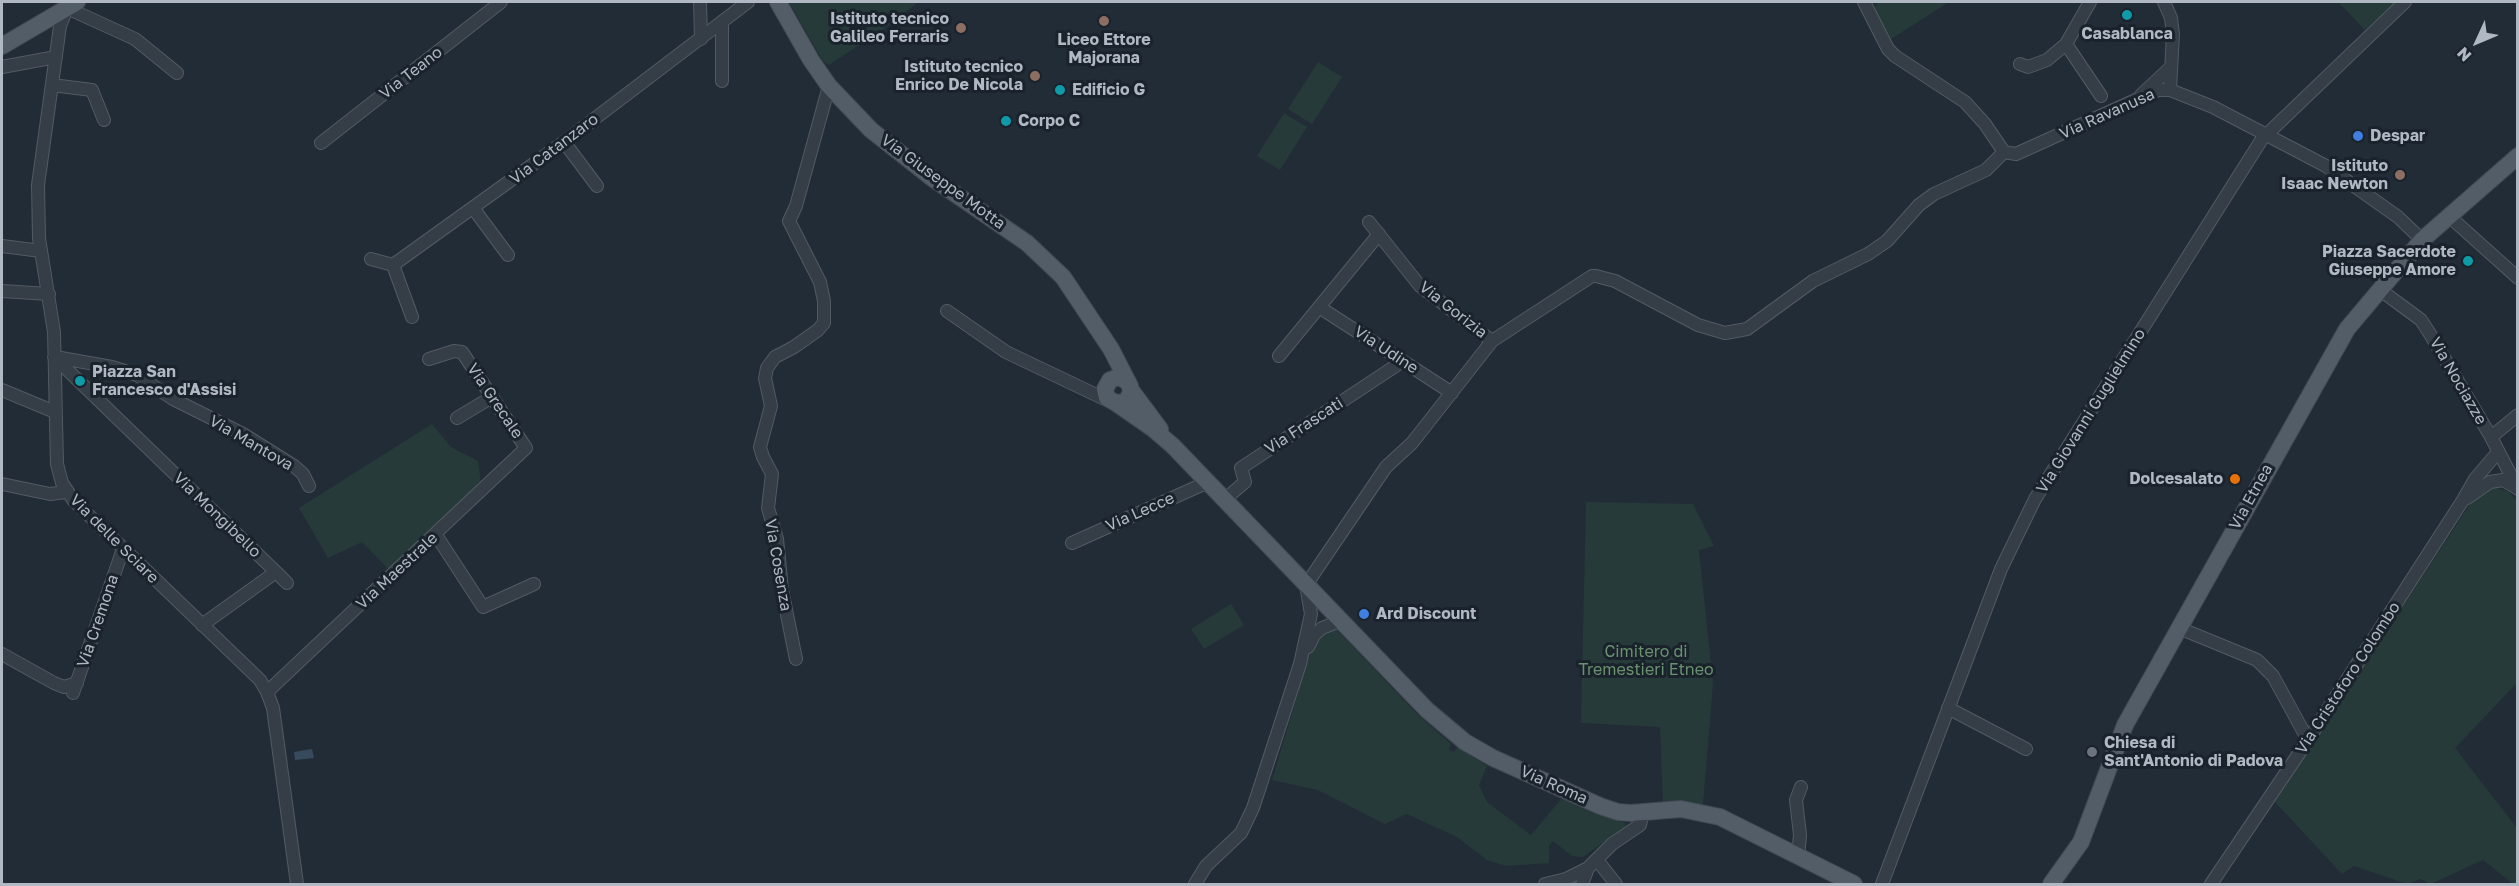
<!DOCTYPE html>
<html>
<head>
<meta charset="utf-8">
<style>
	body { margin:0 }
	#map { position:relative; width:2519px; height:886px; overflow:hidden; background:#222c36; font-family:"Golos Text",sans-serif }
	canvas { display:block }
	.frame { position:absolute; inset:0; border:3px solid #afb8c3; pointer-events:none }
	.north { position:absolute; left:2447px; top:12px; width:60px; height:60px; -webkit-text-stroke:4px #1a222b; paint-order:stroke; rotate:226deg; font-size:16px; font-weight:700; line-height:24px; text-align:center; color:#afb8c3 }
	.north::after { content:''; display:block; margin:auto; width:21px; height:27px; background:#afb8c3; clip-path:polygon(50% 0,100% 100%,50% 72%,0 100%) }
</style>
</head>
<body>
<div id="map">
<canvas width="2519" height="886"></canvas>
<div class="frame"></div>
<div class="north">N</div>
</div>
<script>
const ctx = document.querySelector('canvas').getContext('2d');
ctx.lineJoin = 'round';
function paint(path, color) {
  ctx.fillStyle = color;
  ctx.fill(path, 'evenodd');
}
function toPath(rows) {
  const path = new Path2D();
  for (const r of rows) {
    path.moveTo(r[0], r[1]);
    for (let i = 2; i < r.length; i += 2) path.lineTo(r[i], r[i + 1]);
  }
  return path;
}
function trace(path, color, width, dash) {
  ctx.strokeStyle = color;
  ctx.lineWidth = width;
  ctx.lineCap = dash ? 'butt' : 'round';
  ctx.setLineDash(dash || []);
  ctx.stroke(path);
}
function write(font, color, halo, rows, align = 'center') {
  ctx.font = font + ' "Golos Text",sans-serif';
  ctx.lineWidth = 6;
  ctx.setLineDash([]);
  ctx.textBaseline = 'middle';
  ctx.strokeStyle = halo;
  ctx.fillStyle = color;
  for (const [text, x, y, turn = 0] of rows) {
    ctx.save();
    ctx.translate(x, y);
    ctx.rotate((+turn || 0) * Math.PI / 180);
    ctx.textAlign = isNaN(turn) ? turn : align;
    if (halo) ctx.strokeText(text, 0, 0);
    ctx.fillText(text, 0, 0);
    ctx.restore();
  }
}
paint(toPath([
	[789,2,918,2,891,24,829,65,823,61],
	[1878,2,1949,2,1888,41,1873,10],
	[2338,2,2396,2,2365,30],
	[1318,62,1342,77,1312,124,1288,109],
	[1284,113,1307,127,1280,170,1257,156],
	[432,424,451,447,478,461,481,484,389,570,362,542,328,558,299,508],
	[2494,487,2509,492,2518,502,2517,683,2455,748,2517,828,2517,884,2513,884,2483,860,2431,884,2420,879,2407,884,2354,866,2342,874,2275,802,2476,495],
	[1586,502,1693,504,1714,546,1699,550,1713,684,1703,804,1663,804,1660,727,1581,723],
	[1231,604,1244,625,1204,649,1191,629],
	[1335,628,1419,716,1451,744,1449,749,1453,752,1458,747,1487,766,1479,785,1487,802,1531,835,1562,798,1592,813,1625,823,1626,828,1613,835,1583,857,1572,856,1553,841,1549,846,1549,863,1506,866,1487,860,1457,837,1407,814,1385,824,1318,790,1272,780,1310,653,1319,634]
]), '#263a39');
paint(toPath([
	[312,749,314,758,295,760,294,752]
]), '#384b5e');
const minor = toPath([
	[700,2,701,39],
	[1864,2,1888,49,1895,56,1965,102,1985,124,2004,152],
	[2164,2,2171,18,2173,34,2170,90],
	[722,22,722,81],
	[2066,44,2101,96],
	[2020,64,2028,67,2047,60,2066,44,2090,2],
	[2,67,56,57],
	[177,73,135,39,67,8,60,26,38,185,39,238,54,332,57,464,62,483,74,501,260,680,267,692,273,708,297,884],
	[52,85,92,90,104,120],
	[2141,95,2171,67],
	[564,142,597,186],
	[321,143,501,2],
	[2004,152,2016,154,2158,90,2170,90,2213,107,2326,166,2398,217,2422,240],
	[473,208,508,255],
	[2450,217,2518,278],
	[1369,222,1420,286,1492,341],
	[2,246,41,251],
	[371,259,393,265,564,142,748,2],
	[393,265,412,317],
	[2379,289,2421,320,2430,334,2491,437,2518,489],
	[2,291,49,294],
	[1319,307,1452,393],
	[947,311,1006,352,1111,402],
	[1279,356,1379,234],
	[54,357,276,572,202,625],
	[55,357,112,367,137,375,173,399,243,434,294,466,303,474,309,486],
	[2,390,55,412],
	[457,418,492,397],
	[2491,437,2518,415],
	[2,484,50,494,66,492],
	[2467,498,2490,482,2503,480,2517,488],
	[1224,500,1245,482,1241,468,1403,361],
	[436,535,483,607,534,584],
	[1072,543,1208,482],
	[276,572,287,583],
	[2179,628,2257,660,2273,676,2308,740],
	[1308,647,1314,635,1322,628,1340,621],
	[2,654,54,683,64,687,77,683],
	[796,659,782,590,777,539,768,508,772,474,763,457,760,447,771,406,765,378,767,368,775,357,794,347,818,330,824,323,824,301,820,282,789,221,796,206,829,86],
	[267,692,526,448,462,352,454,351,429,359],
	[73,693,123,549],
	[1948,708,2026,749],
	[1798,857,1800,835,1796,800,1801,787],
	[1597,860,1616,884],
	[1195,884,1206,866,1241,833,1253,808,1300,664,1311,614,1306,585,1386,467,1412,443,1492,341,1592,276,1596,276,1615,281,1698,325,1725,333,1747,329,1813,281,1868,254,1887,241,1919,205,1934,194,1986,170,2004,152],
	[1545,884,1566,879,1588,868,1612,844,1640,825,1643,812],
	[1582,884,1588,868],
	[1882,884,2001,569,2035,499,2262,139,2405,2],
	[2211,884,2308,740,2463,500,2475,479,2498,452]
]);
const major = toPath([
	[778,2,811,60,829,86,871,130,932,178,1027,243,1063,277,1111,349,1130,386,1131,394,1125,402,1116,403,1107,398,1105,389,1110,380,1119,377,1128,382],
	[2,46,77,2],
	[1131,390,1160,429],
	[1116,403,1152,428,1173,446,1427,710,1465,742,1493,758,1600,806,1618,812,1631,813,1681,809,1720,817,1854,884],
	[2051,884,2081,842,2125,725,2347,329,2422,240,2518,156]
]);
trace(minor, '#525b64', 14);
trace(major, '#414953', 18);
trace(minor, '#353d46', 12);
trace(major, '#535d67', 16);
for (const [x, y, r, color] of [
	[2127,15,6,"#0f9aa8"],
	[1104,21,6,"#8d6e63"],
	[961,28,6,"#8d6e63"],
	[1035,76,6,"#8d6e63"],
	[1060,90,6,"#0f9aa8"],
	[1006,121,6,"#0f9aa8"],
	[2358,136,6,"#3f7fe0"],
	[2400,175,6,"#8d6e63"],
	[2468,261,6,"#0f9aa8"],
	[80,381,6,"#0f9aa8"],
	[2235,479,6,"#e8710a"],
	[1364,614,6,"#3f7fe0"],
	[2092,752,6,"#6b7280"]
]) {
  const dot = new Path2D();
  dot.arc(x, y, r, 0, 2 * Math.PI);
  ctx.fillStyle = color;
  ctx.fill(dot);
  trace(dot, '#1a222b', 2);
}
write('bold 16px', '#afb8c3', '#1a222b', [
	["Istituto tecnico",949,19,"right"],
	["Galileo Ferraris",949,37,"right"],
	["Casablanca",2127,34,"center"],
	["Liceo Ettore",1104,40,"center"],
	["Majorana",1104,58,"center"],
	["Istituto tecnico",1023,67,"right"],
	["Enrico De Nicola",1023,85,"right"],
	["Edificio G",1072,90],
	["Corpo C",1018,121],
	["Despar",2370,136],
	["Istituto",2388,166,"right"],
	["Isaac Newton",2388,184,"right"],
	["Piazza Sacerdote",2456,252,"right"],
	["Giuseppe Amore",2456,270,"right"],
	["Piazza San",92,372],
	["Francesco d'Assisi",92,390],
	["Dolcesalato",2223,479,"right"],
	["Ard Discount",1376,614],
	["Chiesa di",2104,743],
	["Sant'Antonio di Padova",2104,761]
], 'left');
write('16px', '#afb8c3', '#1a222b', [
	["Via Teano",411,73,-38],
	["Via Ravanusa",2107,114,-24],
	["Via Catanzaro",554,149,-37],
	["Via Giuseppe Motta",943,182,36],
	["Via Gorizia",1453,310,38],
	["Via Udine",1386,350,33],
	["Via Nociazze",2458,381,60],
	["Via Grecale",495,401,56],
	["Via Giovanni Guglielmino",2091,411,-58],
	["Via Frascati",1304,426,-33],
	["Via Mantova",251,443,30],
	["Via Etnea",2251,497,-61],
	["Via Lecce",1140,512,-24],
	["Via Mongibello",217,515,44],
	["Via delle Sciare",114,539,45],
	["Via Cosenza",778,565,80],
	["Via Maestrale",397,571,-43],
	["Via Cremona",98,621,-71],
	["Via Cristoforo Colombo",2348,678,-57],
	["Via Roma",1554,785,24]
]);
write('16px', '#69926f', '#1a222b', [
	["Cimitero di",1646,652],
	["Tremestieri Etneo",1646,670]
]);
</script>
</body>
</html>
